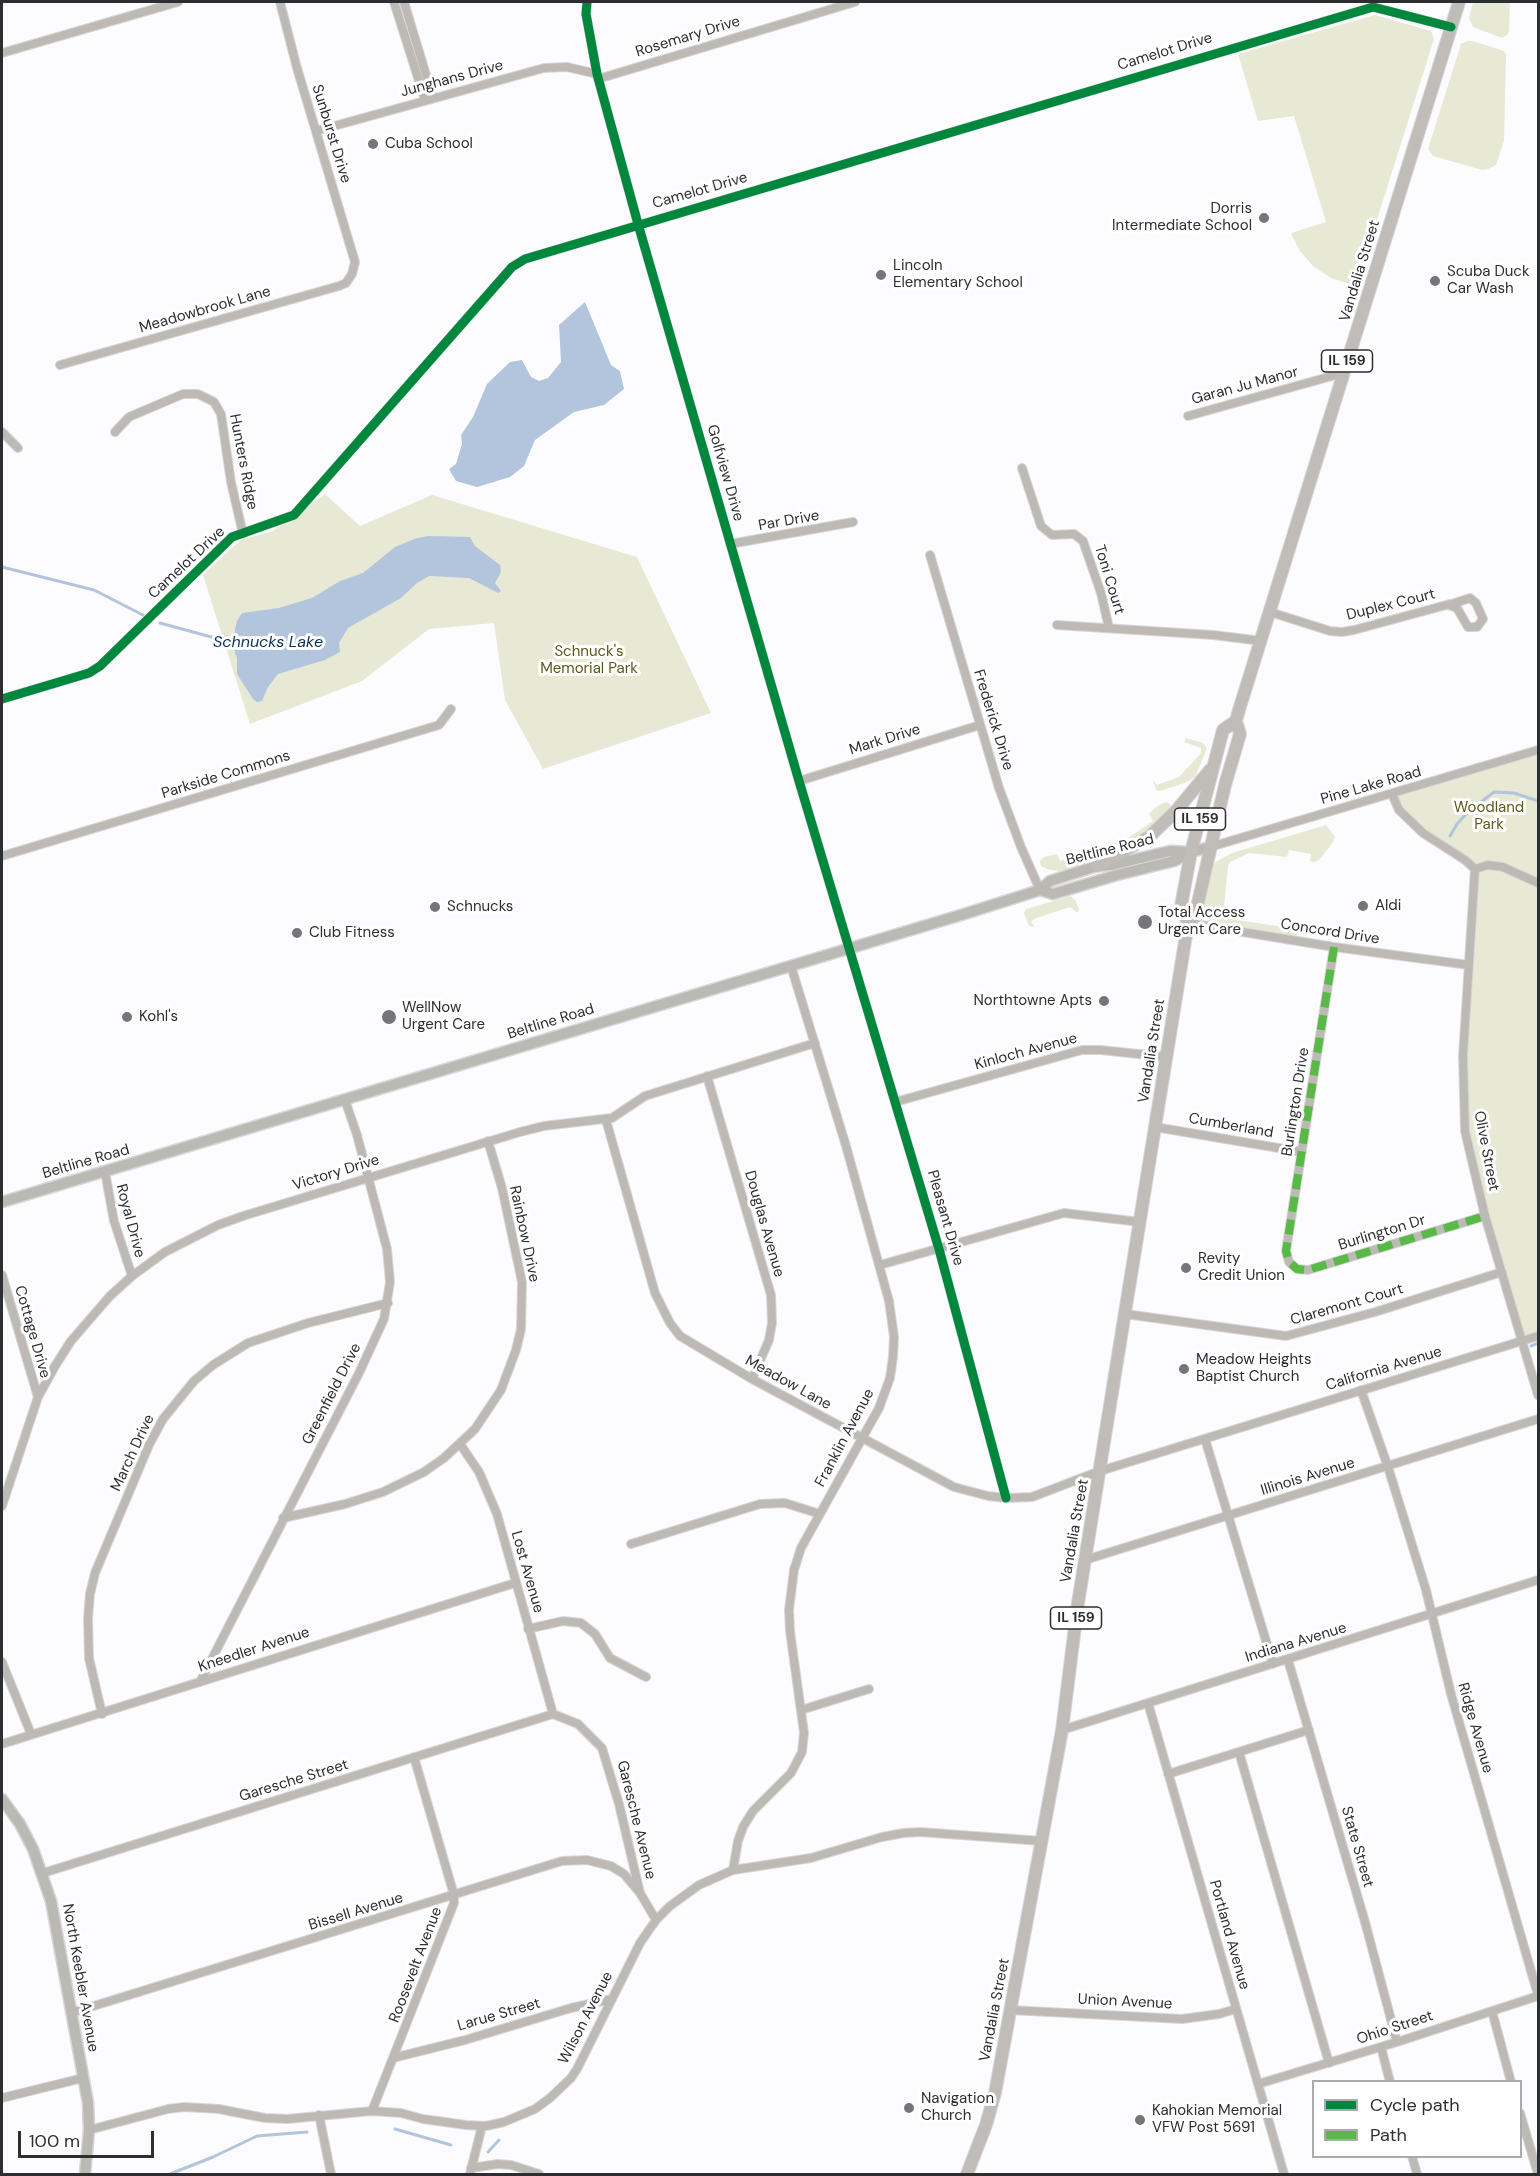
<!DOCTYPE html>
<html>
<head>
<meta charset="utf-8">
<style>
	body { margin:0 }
	#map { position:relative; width:1540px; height:2176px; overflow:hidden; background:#fcfcfe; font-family:"DM Sans",sans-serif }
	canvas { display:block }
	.frame { position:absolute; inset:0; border:3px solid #2d2e31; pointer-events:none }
	.legend { position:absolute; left:1312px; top:2080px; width:210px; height:78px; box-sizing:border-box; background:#fff; border:2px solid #ababad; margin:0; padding:8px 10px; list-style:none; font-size:18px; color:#2d2e31 }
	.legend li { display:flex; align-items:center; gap:12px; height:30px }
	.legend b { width:30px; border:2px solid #ababad }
	.scale { position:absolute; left:18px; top:2131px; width:136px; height:27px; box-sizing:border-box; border:3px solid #2d2e31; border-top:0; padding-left:8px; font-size:18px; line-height:21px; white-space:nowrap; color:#2d2e31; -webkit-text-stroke:4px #fff; paint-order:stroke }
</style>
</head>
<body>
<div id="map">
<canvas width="1540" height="2176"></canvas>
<div class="frame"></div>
<ul class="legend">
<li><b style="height:8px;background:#00873e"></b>Cycle path</li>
<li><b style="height:8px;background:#58b947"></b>Path</li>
</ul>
<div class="scale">100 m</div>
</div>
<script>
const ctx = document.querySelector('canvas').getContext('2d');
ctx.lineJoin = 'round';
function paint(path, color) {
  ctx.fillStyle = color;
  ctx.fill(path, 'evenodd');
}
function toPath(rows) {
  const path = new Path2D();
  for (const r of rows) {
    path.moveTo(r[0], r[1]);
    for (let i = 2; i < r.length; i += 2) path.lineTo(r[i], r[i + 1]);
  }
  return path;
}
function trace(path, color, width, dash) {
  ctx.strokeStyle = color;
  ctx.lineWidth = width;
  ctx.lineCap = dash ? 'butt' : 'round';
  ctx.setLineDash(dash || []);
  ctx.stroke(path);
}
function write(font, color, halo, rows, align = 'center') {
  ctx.font = font + ' "DM Sans",sans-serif';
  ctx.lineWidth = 6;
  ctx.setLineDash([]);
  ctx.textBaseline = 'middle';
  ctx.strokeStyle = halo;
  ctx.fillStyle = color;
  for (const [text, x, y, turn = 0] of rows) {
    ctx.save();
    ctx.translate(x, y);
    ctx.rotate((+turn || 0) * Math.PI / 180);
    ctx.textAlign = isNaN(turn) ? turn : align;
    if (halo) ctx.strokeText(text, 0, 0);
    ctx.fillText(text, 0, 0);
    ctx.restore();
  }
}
paint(toPath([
	[1473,2,1510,2,1509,31,1507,35,1502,38,1473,27,1469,18],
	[1375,15,1431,31,1434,39,1356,286,1331,278,1313,266,1300,251,1292,236,1291,233,1326,222,1294,116,1258,121,1238,54],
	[1467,41,1473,41,1504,51,1506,55,1504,141,1496,165,1488,169,1482,170,1433,156,1428,149,1461,44],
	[325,494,360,526,432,495,637,557,711,713,543,769,505,700,494,623,429,629,362,681,250,724,203,575,235,545,241,540,273,531],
	[1186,738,1203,743,1207,748,1195,777,1187,782,1160,791,1156,790,1153,780,1157,785,1179,777,1201,753,1201,748,1184,742],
	[1538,750,1538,1336,1521,1340,1470,1156,1463,1084,1475,869,1399,810,1392,794],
	[1165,802,1169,803,1172,808,1158,825,1102,858,1061,871,1050,870,1041,866,1040,861,1044,857,1057,854,1060,861,1128,838,1153,821,1149,814,1156,807],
	[1326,825,1335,837,1333,842,1320,859,1315,862,1310,861,1311,854,1289,850,1287,857,1249,853,1230,862,1228,866,1224,906,1230,911,1238,912,1237,920,1297,929,1301,922,1304,923,1304,928,1301,934,1295,936,1208,921,1204,917,1202,910,1212,864,1232,853],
	[1070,896,1075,900,1079,909,1078,913,1070,907,1034,919,1031,922,1035,927,1029,926,1024,913,1026,909]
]), '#e7e9d4');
paint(toPath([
	[585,302,611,365,620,371,624,389,604,405,574,412,535,440,524,466,510,477,477,487,456,481,449,469,456,464,462,444,461,435,473,417,487,384,510,362,522,360,531,377,539,381,548,378,561,362,559,325],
	[429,536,470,537,475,546,500,565,501,572,495,583,501,591,498,593,469,578,429,576,417,583,401,598,348,628,339,643,340,652,325,660,278,674,268,687,262,701,257,702,253,699,237,674,237,658,235,653,235,629,237,621,242,613,279,608,312,598,340,581,363,573,395,547,417,538]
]), '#b2c5dc');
trace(toPath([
	[2,567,94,590,143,615],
	[160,623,215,638,225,637,236,639],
	[1450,836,1457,824,1468,812,1494,792,1514,793,1538,801],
	[1531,1346,1538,1343],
	[395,2129,451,2145],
	[488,2152,499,2140],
	[170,2174,213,2157,257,2136,307,2132]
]), '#b2c5dc', 3);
const street = toPath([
	[394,2,425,100],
	[404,2,433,98],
	[587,2,586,14,597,74,638,224,799,781,939,1249,1006,1498],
	[2,53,178,2],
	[598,79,855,2],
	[316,131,544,68,567,67,597,74],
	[60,365,339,286,346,283,352,274,355,262,297,68,280,2],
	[1188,416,1343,373],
	[2,432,18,448],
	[115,432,129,417,183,394,198,394,214,402,221,414,231,482,243,534],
	[1022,468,1041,526,1052,535,1074,534,1083,541,1101,593,1109,628],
	[730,544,853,522],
	[930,555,999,788,1021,847,1040,890],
	[1470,598,1476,603,1483,619,1477,627,1468,627,1457,608,1449,605,1470,598],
	[1270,612,1330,631,1342,632,1354,630,1450,604,1457,608,1468,627],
	[1057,625,1213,635,1262,641],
	[2,699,89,673,100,666,232,537,294,515,512,267,525,259,1373,7,1451,27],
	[799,781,980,725],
	[1392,794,1399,810,1423,833,1465,860,1475,869],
	[1210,847,1538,750],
	[2,856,439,725,451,709],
	[1475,869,1463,1056,1465,1131,1485,1216,1538,1395],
	[1475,869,1488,865,1503,867,1538,883],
	[1188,923,1334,947,1469,965],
	[1334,947,1286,1251,1289,1262,1297,1269,1308,1270,1485,1216],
	[707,1076,771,1295,772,1323,769,1340,752,1379],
	[895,1102,1082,1050,1101,1050,1166,1057],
	[606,1120,655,1293,670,1323,680,1336,752,1379,954,1487,988,1496,1006,1498,1032,1497,1100,1471,1538,1336],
	[1155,1127,1302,1152],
	[105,1172,114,1221,132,1276],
	[880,1265,1064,1213,1140,1222],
	[2,1275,38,1397],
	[1125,1314,1286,1336,1375,1312,1502,1272],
	[1361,1390,1388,1467,1426,1590,1451,1694,1538,1995],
	[1205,1439,1273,1664],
	[460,1444,479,1472,497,1514,553,1714],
	[2,1506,38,1397,55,1366,71,1341,110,1296,132,1276,165,1252,218,1225,243,1216,520,1132,544,1126,612,1118,645,1096,815,1043],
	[283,1518,345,1504,383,1492,424,1472,444,1458,475,1429,501,1390,516,1350,521,1329,522,1282,502,1188,488,1141],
	[631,1544,760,1504,785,1503,820,1514],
	[1085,1560,1538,1419],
	[528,1629,563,1621,581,1623,595,1634,610,1658,646,1677],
	[1288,1660,1365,1922,1397,2042],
	[2,1662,31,1734],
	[200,1682,359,1373,384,1319,390,1282,387,1249,357,1135,345,1100],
	[1148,1703,1284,2174],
	[801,1710,869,1689],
	[102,1714,89,1658,88,1618,90,1594,95,1573,149,1445,163,1419,194,1381,213,1365,248,1343,308,1323,388,1303],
	[553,1714,578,1724,602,1748,619,1804,640,1893,656,1920],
	[1062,1730,1538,1580],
	[2,1744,515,1583],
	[1239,1752,1329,2063],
	[1168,1774,1309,1730],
	[733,1870,738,1841,743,1827,753,1811,791,1773,802,1752,804,1733,790,1631,789,1610,794,1570,801,1548,879,1408,890,1378,893,1357,894,1337,889,1301,846,1146,791,966],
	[43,1873,553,1714],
	[1010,2010,1182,2019,1219,2014,1236,2009],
	[1492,2011,1511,2082],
	[71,2013,562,1861,587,1860,611,1866,624,1874,640,1893],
	[1381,2047,1390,2082],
	[393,2058,465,2040,571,2008,612,1999],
	[1258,2084,1397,2042,1538,1996],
	[2,2098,83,2078],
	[372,2111,454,1903,454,1895,414,1757],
	[1520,2113,1538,2174],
	[319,2115,331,2174],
	[89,2130,168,2109,184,2107,219,2109,265,2118,287,2119,372,2111,401,2113,423,2119,466,2125,486,2126,504,2122,535,2109,550,2098,571,2078,577,2069,640,1943,656,1920,670,1906,699,1885,733,1870,811,1858,882,1837,904,1833,920,1832,1042,1841],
	[1412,2156,1417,2174],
	[471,2168,498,2164,511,2165,539,2174],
	[470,2174,482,2126]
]);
const secondary = toPath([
	[1040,890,1053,894,1117,875,1174,861,1191,852,1210,847],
	[2,1202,961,915,1040,890,1050,881,1097,866,1111,865,1170,851,1191,852],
	[2,1799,20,1824,33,1849,51,1901,88,2103,89,2130,85,2174]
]);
const primary = toPath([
	[1097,866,1149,837,1176,811,1210,770],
	[1188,923,1181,906,1191,852,1223,730,1236,721],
	[967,2174,986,2125,995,2093,1062,1730,1078,1603,1188,923,1197,907,1225,785,1240,734,1236,721,1239,710,1459,2]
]);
trace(street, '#d7d7d9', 10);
trace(secondary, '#d7d7d9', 13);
trace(primary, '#d7d7d9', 14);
trace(street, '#bdbab5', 8);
trace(secondary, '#bbb9b4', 10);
trace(primary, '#c0bcb8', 12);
trace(toPath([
	[1334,947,1286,1251,1289,1262,1297,1269,1308,1270,1485,1216]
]), '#58b947', 8, [15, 8]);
trace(toPath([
	[587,2,586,14,597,74,638,224,799,781,939,1249,1006,1498],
	[2,699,89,673,100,666,232,537,294,515,512,267,525,259,1373,7,1451,27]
]), '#00873e', 9);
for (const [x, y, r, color] of [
	[373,144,6,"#757679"],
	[1264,218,6,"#757679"],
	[881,275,6,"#757679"],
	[1435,281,6,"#757679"],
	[1363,906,6,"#757679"],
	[435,907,6,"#757679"],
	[1145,922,8,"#757679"],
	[297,933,6,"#757679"],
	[1104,1001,6,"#757679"],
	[127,1017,6,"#757679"],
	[389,1017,8,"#757679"],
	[1186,1268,6,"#757679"],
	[1184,1369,6,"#757679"],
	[909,2108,6,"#757679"],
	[1140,2120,6,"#757679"]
]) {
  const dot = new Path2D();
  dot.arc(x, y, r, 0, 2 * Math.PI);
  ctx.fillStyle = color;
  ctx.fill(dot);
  trace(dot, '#fff', 2);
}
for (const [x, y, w] of [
	[1347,361,51],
	[1200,819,51],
	[1076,1618,51]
]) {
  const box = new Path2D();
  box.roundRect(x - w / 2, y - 11, w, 22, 4.5);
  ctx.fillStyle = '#fff';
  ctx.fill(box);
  trace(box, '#2d2e31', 1.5);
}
write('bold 14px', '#2d2e31', null, [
	["IL 159",1347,361],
	["IL 159",1200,819],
	["IL 159",1076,1618]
]);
write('15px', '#2d2e31', '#fff', [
	["Rosemary Drive",688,37,-17],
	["Camelot Drive",1165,52,-17],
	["Junghans Drive",452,79,-15],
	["Sunburst Drive",331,134,73],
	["Camelot Drive",700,191,-16],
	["Vandalia Street",1360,271,-73],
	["Meadowbrook Lane",205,310,-16],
	["Garan Ju Manor",1245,386,-15],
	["Hunters Ridge",243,462,79],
	["Golfview Drive",725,473,74],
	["Par Drive",789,521,-10],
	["Camelot Drive",187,563,-43],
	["Toni Court",1109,580,73],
	["Duplex Court",1391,605,-14],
	["Frederick Drive",993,720,73],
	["Mark Drive",885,740,-17],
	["Parkside Commons",226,775,-17],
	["Pine Lake Road",1371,786,-16],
	["Beltline Road",1110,850,-14],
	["Concord Drive",1330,932,9],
	["Beltline Road",551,1022,-17],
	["Vandalia Street",1152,1051,-81],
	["Kinloch Avenue",1026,1052,-15],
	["Burlington Drive",1296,1102,-81],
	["Cumberland",1231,1126,10],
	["Olive Street",1486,1151,79],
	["Beltline Road",86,1162,-16],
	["Victory Drive",336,1173,-17],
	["Pleasant Drive",945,1218,74],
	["Royal Drive",130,1221,75],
	["Douglas Avenue",764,1224,74],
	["Burlington Dr",1382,1233,-17],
	["Rainbow Drive",524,1234,78],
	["Claremont Court",1347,1305,-16],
	["Cottage Drive",32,1332,74],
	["California Avenue",1384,1369,-17],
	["Meadow Lane",788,1383,29],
	["Greenfield Drive",332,1394,-63],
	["Franklin Avenue",845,1438,-62],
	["March Drive",133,1453,-65],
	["Illinois Avenue",1308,1477,-17],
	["Vandalia Street",1075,1531,-80],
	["Lost Avenue",527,1572,74],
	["Indiana Avenue",1296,1643,-17],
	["Kneedler Avenue",254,1650,-18],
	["Ridge Avenue",1475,1728,74],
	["Garesche Street",294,1781,-17],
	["Garesche Avenue",636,1820,76],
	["State Street",1357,1847,74],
	["Bissell Avenue",356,1912,-17],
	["Portland Avenue",1229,1935,74],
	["Roosevelt Avenue",416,1965,-69],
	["North Keebler Avenue",80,1978,80],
	["Union Avenue",1125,2002,3],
	["Vandalia Street",995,2010,-79],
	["Larue Street",499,2015,-16],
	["Wilson Avenue",586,2018,-63],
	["Ohio Street",1395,2028,-18]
]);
write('15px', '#2d2e31', '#fff', [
	["Cuba School",385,144],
	["Dorris",1252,209,"right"],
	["Intermediate School",1252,226,"right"],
	["Lincoln",893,266],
	["Elementary School",893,283],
	["Scuba Duck",1447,272],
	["Car Wash",1447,289],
	["Aldi",1375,906],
	["Schnucks",447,907],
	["Total Access",1158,913],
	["Urgent Care",1158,930],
	["Club Fitness",309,933],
	["Northtowne Apts",1092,1001,"right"],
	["WellNow",402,1008],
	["Urgent Care",402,1025],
	["Kohl's",139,1017],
	["Revity",1198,1259],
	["Credit Union",1198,1276],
	["Meadow Heights",1196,1360],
	["Baptist Church",1196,1377],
	["Navigation",921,2099],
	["Church",921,2116],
	["Kahokian Memorial",1152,2111],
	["VFW Post 5691",1152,2128]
], 'left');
write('15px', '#595a19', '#fff', [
	["Schnuck's",589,652],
	["Memorial Park",589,669],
	["Woodland",1489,808],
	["Park",1489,825]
]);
write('italic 16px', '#093059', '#fff', [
	["Schnucks Lake",268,643]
]);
</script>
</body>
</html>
